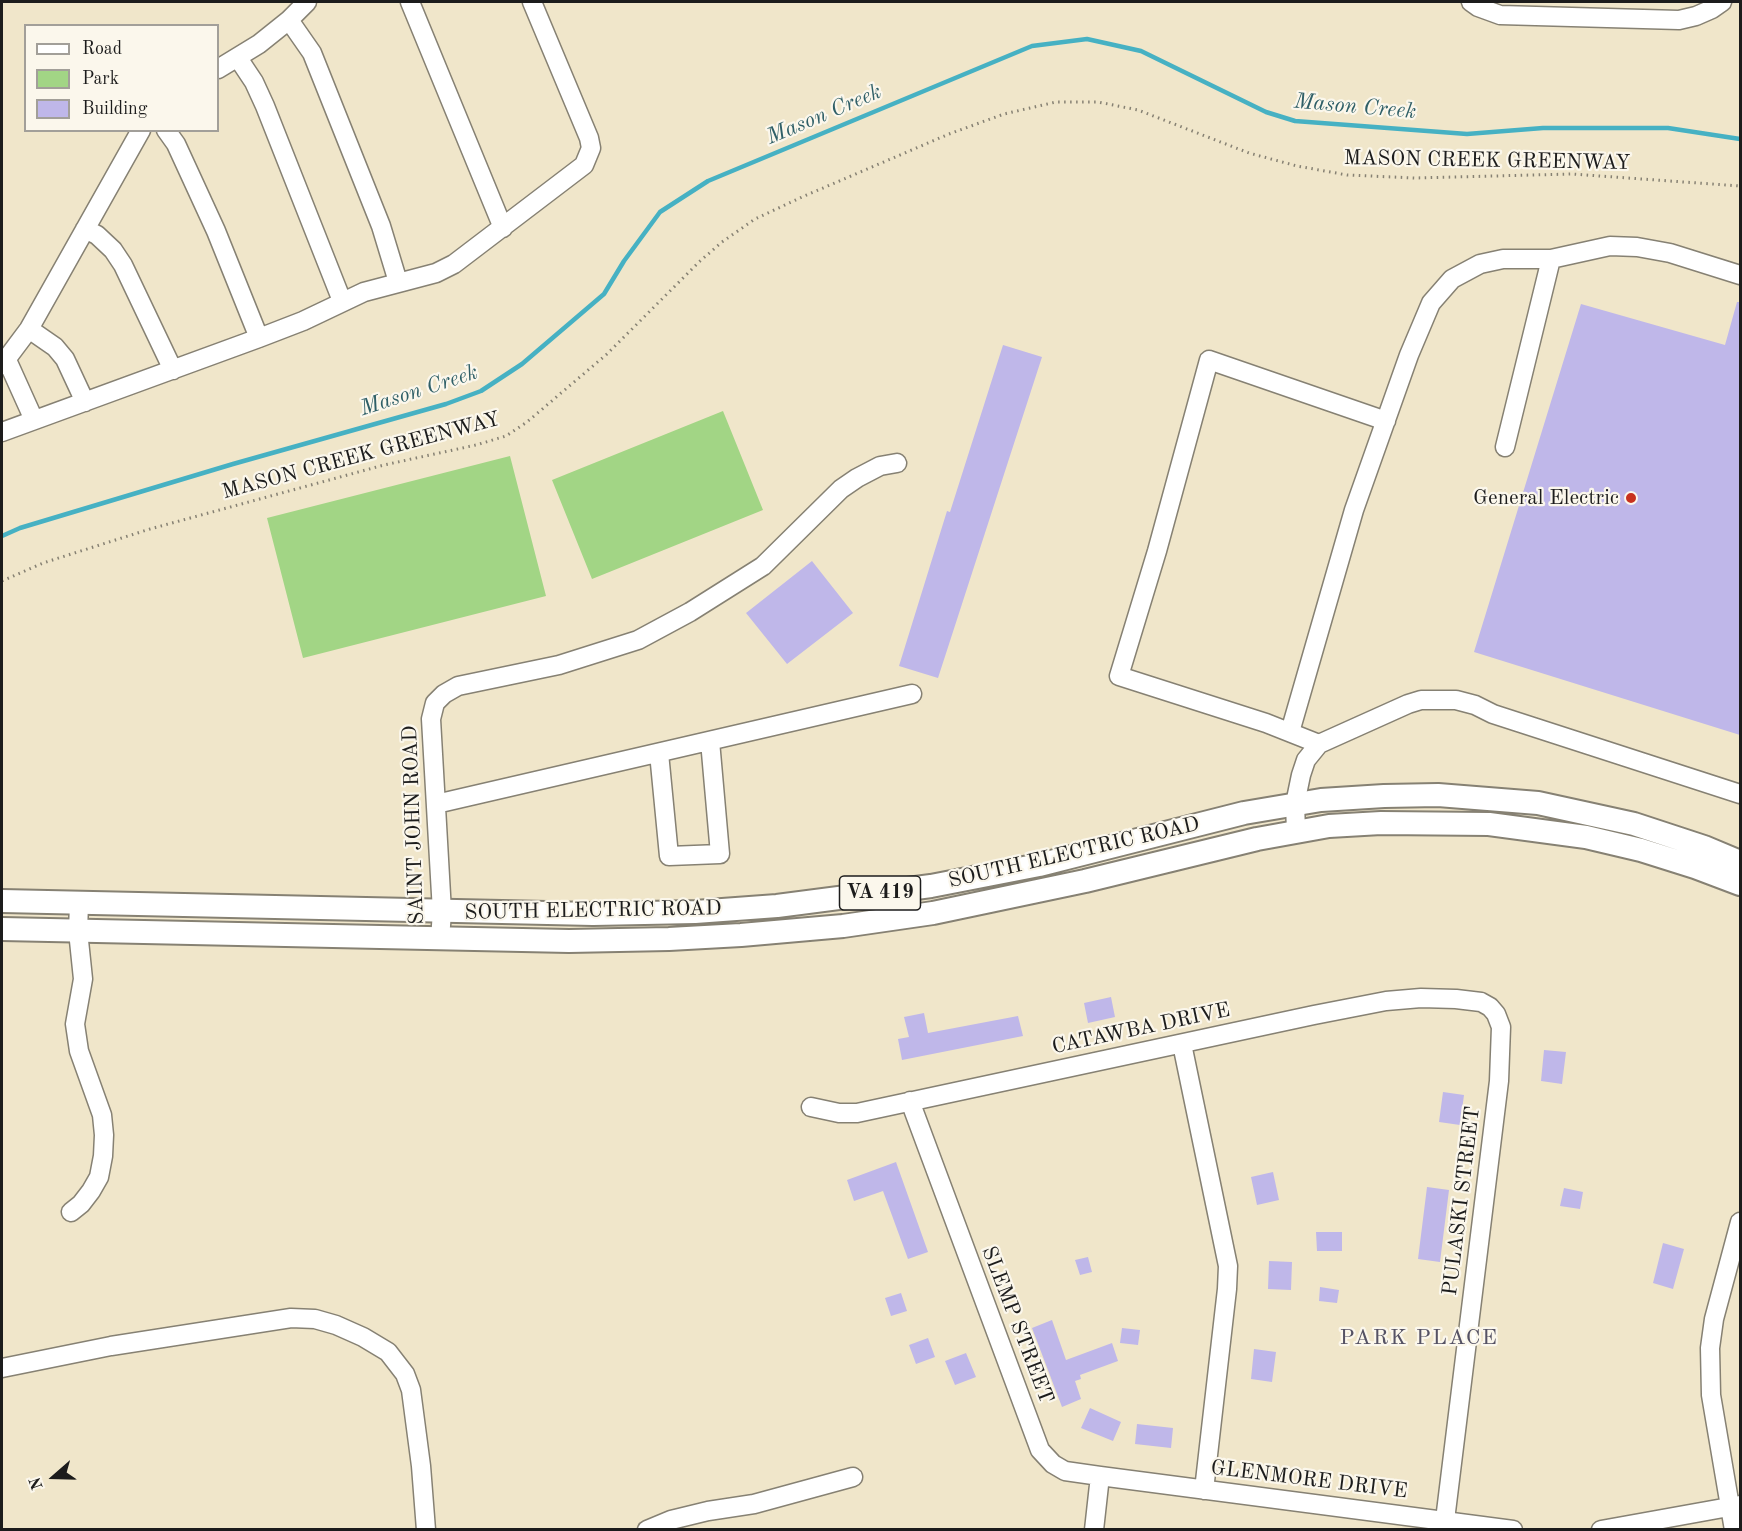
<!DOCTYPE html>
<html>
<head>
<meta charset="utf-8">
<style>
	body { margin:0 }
	#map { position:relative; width:1742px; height:1531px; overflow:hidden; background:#f0e6ca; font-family:"Old Standard TT",serif }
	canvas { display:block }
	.frame { position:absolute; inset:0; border:3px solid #1c1c1c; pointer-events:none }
	.legend { position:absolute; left:24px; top:24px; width:195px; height:108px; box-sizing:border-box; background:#fbf7ec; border:2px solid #a29f99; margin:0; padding:8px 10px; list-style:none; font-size:18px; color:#1c1c1c }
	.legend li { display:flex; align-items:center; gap:12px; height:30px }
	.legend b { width:30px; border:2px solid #a29f99 }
	.north { position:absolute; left:24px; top:1447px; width:60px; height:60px; -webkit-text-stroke:4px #fbf7ec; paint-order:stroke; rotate:250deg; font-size:16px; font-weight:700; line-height:24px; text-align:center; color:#1c1c1c }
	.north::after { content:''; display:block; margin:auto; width:21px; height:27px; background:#1c1c1c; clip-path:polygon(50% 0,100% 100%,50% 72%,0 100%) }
</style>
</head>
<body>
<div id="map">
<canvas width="1742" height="1531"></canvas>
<div class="frame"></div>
<ul class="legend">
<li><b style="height:8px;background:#fff"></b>Road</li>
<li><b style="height:16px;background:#a2d585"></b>Park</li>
<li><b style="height:16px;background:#bfb7e9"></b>Building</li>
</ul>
<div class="north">N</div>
</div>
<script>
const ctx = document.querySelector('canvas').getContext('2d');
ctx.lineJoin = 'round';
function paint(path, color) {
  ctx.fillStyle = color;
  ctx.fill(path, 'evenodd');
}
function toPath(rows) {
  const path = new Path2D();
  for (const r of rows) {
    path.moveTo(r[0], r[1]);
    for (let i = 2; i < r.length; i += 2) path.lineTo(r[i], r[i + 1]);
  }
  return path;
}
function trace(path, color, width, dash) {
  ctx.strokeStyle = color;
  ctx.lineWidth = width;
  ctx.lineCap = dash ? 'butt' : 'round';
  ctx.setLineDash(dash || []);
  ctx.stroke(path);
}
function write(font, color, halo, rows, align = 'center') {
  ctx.font = font + ' "Old Standard TT",serif';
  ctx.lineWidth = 4.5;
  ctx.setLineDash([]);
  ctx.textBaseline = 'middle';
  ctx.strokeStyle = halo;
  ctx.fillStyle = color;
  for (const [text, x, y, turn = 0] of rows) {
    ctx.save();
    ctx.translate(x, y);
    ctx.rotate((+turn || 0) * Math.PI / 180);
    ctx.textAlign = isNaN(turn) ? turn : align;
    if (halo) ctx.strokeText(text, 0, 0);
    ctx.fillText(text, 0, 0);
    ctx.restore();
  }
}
paint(toPath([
	[723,411,763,510,592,579,552,480],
	[510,456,546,596,303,658,267,518]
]), '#a2d585');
trace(toPath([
	[2,536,20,528,233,464,446,404,481,391,522,364,604,294,624,261,660,212,708,181,1032,46,1087,39,1141,51,1266,112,1295,121,1467,134,1543,128,1668,128,1740,139]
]), '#46b1c3', 4.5);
paint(toPath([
	[1737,302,1740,302,1740,735,1474,652,1581,304,1725,345],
	[1003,345,1042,357,938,678,899,666,947,511,950,512],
	[812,561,853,613,787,664,746,613],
	[1111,997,1115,1017,1088,1023,1084,1003],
	[924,1013,928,1033,1018,1016,1023,1036,902,1060,898,1039,909,1037,904,1017],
	[1544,1050,1566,1052,1562,1084,1541,1081],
	[1443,1092,1464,1095,1460,1125,1439,1122],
	[896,1162,928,1252,908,1259,883,1191,854,1201,847,1180],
	[1273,1172,1279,1200,1257,1205,1251,1177],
	[1427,1187,1449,1190,1440,1262,1418,1259],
	[1564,1188,1583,1192,1580,1209,1560,1206],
	[1316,1232,1342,1232,1342,1251,1317,1251],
	[1663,1243,1684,1249,1673,1289,1653,1283],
	[1088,1257,1092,1272,1080,1275,1075,1260],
	[1269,1261,1292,1262,1291,1290,1268,1289],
	[1320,1287,1339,1290,1337,1303,1319,1301],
	[901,1293,907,1311,891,1316,885,1298],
	[1052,1320,1066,1360,1112,1343,1118,1361,1080,1375,1081,1379,1075,1381,1081,1399,1062,1407,1032,1328],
	[1122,1328,1140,1330,1138,1345,1120,1343],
	[928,1338,935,1357,916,1364,909,1345],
	[1254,1349,1276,1352,1272,1382,1251,1379],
	[966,1353,976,1377,955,1385,945,1361],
	[1090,1408,1121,1422,1113,1441,1081,1428],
	[1137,1424,1173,1428,1171,1448,1135,1444]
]), '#bfb7e9');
const minor = toPath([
	[410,2,503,228],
	[1471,2,1478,7,1500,15,1679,20,1696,16,1712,9,1722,2],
	[289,20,312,53,381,226,398,282],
	[238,58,254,82,265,106,342,301],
	[218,69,259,44,289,20,307,2],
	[166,130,176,144,216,231,259,338],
	[85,229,97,235,113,250,123,265,173,370],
	[29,329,55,347,65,359,85,402],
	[7,360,34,420],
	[2,365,29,329,141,130],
	[2,432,259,338,303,321,364,292,436,273,454,264,584,165,591,148,589,138,532,2],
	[1505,447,1551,259,1610,246,1637,247,1670,253,1740,275],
	[1290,732,1354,510,1409,355,1431,303,1452,279,1480,264,1503,259,1551,259],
	[1319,744,1266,723,1119,676,1157,551,1209,360,1386,421],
	[659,753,669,856,720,854,710,741],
	[436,804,912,694],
	[1296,831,1295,804,1301,775,1306,760,1319,744,1408,704,1421,700,1456,700,1475,705,1493,714,1740,794],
	[440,939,442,912,431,719,435,703,444,694,458,686,559,665,638,640,690,612,763,566,841,489,857,478,880,466,897,463],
	[1182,1044,1228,1266,1227,1289,1204,1490],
	[910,1101,1040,1450,1053,1464,1065,1471,1100,1476,1513,1530],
	[811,1107,839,1113,857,1113,1314,1015,1386,1001,1421,998,1456,999,1481,1002,1490,1007,1496,1014,1501,1027,1499,1081,1445,1520],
	[71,1212,81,1204,91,1191,99,1177,103,1156,104,1135,102,1115,79,1051,75,1024,83,979,78,931,79,904],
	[2,1368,111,1346,291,1318,315,1319,336,1325,363,1337,388,1352,405,1374,411,1390,421,1466,426,1530],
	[647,1530,671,1520,708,1511,754,1504,853,1477],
	[1094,1530,1100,1476],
	[1601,1530,1740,1505],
	[1734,1530,1711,1395,1710,1348,1714,1319,1740,1222]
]);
const major = toPath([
	[2,901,593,914,695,912,777,906,931,886,1039,865,1244,813,1321,800,1384,796,1438,795,1538,803,1634,824,1704,847,1740,862],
	[2,929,569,941,669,939,741,935,843,926,933,913,1085,881,1257,839,1329,826,1381,823,1489,824,1586,837,1641,850,1695,867,1740,884]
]);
trace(minor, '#868173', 21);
trace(major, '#868173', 26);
trace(toPath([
	[2,581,43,563,150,529,384,465,476,445,506,436,527,422,607,354,699,262,722,242,755,219,802,197,949,134,1004,114,1056,102,1098,102,1138,110,1249,153,1297,166,1347,175,1415,178,1572,174,1740,186]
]), '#868173', 3, [1.5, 4.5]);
trace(minor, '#fff', 18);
trace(major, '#fff', 22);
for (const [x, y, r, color] of [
	[1631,498,6,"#c8321e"]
]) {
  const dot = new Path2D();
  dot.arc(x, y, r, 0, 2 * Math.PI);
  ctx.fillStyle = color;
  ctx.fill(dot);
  trace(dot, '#fbf7ec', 2);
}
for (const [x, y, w] of [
	[880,893,81]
]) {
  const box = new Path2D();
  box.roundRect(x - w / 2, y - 17, w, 34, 4.5);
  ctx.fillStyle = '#fbf7ec';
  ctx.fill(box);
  trace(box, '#1c1c1c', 1.5);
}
write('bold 20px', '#1c1c1c', null, [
	["VA 419",880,893]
]);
write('21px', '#1c1c1c', '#fbf7ec', [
	["MASON CREEK GREENWAY",1487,161,1],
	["MASON CREEK GREENWAY",361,456,-15],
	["SAINT JOHN ROAD",414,825,-92],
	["SOUTH ELECTRIC ROAD",1074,853,-13],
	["SOUTH ELECTRIC ROAD",593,911,-1],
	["CATAWBA DRIVE",1141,1029,-12],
	["PULASKI STREET",1462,1201,-83],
	["SLEMP STREET",1017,1325,69],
	["GLENMORE DRIVE",1309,1480,7]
]);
write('21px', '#1c1c1c', '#fbf7ec', [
	["General Electric",1619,498]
], 'right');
write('italic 22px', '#2f5f67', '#fbf7ec', [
	["Mason Creek",1355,107,5],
	["Mason Creek",824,115,-23],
	["Mason Creek",419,391,-18]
]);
ctx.letterSpacing = '1.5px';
write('22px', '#555264', '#fbf7ec', [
	["PARK PLACE",1419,1338]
]);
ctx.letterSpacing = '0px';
</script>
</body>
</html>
